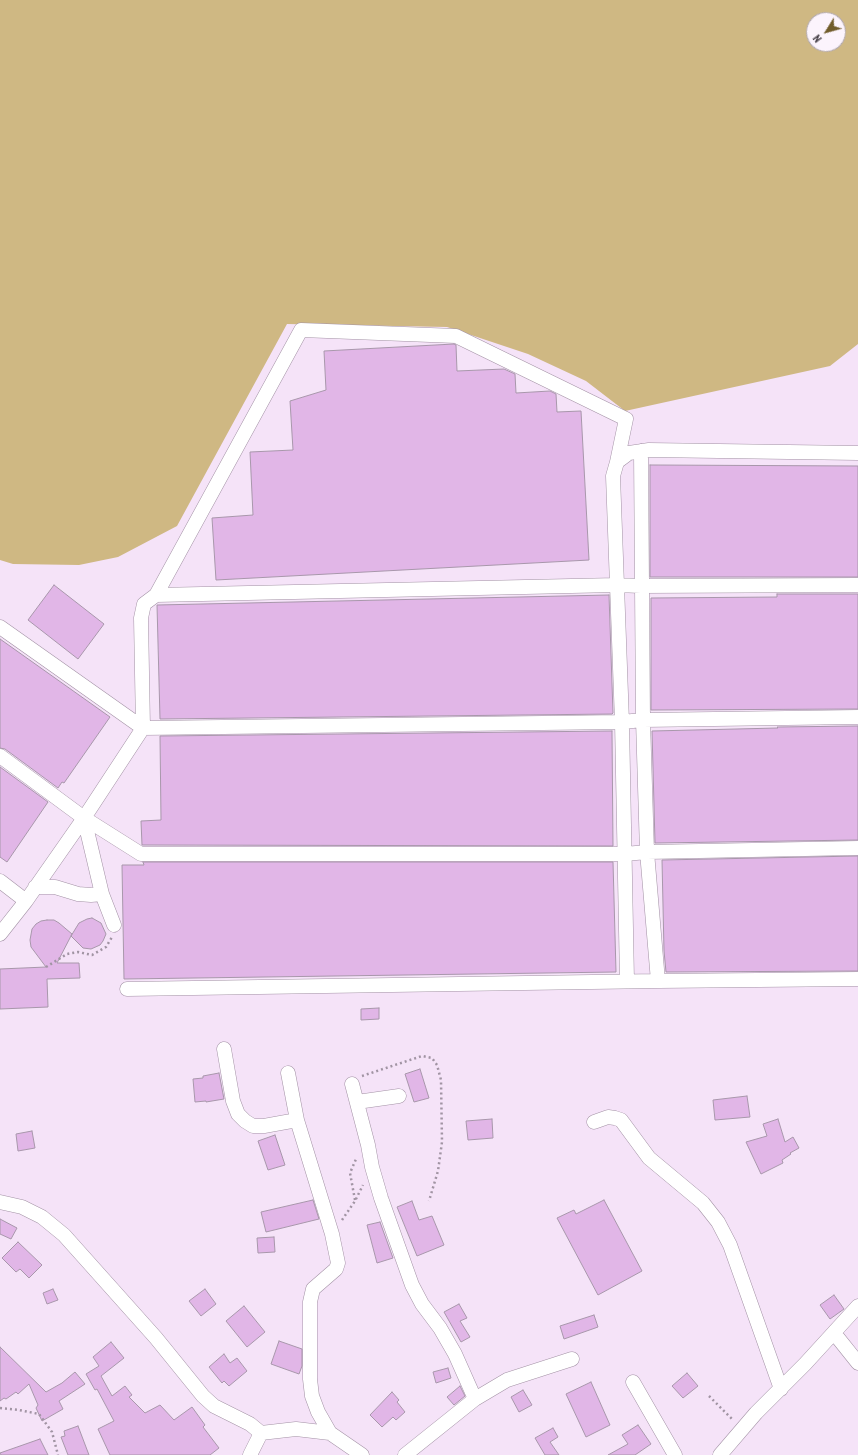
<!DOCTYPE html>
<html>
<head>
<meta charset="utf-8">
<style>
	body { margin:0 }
	#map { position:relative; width:858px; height:1455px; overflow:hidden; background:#f5e3f8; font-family:"PT Sans Narrow",sans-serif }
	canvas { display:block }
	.north { position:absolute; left:806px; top:12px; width:40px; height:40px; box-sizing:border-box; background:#fcf4fd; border:1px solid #aea6af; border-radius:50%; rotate:233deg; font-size:11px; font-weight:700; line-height:16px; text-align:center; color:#39323a }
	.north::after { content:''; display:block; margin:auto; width:14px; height:18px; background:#715c2b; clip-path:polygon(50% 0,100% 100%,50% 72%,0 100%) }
</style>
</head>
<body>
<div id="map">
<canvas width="858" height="1455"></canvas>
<div class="north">N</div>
</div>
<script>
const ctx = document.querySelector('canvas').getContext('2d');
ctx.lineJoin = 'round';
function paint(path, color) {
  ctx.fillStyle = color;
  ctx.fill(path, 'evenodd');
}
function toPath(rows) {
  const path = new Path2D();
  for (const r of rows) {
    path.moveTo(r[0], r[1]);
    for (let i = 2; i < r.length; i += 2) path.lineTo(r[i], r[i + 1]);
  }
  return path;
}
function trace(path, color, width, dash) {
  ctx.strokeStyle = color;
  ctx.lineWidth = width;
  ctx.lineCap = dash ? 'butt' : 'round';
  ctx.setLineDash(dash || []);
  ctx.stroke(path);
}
paint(toPath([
	[0,0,858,0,858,344,830,366,625,411,586,381,528,354,447,327,287,324,177,526,118,557,79,565,13,564,0,560],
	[814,20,838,20,838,44,814,44]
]), '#cfb883');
const building = toPath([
	[454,344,456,345,457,371,504,369,515,374,516,393,550,391,556,394,557,412,581,411,589,560,216,580,212,518,253,515,250,452,293,450,290,401,326,390,324,351,454,344],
	[650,465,858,466,858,577,650,577,650,465],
	[54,585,104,624,78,659,28,620,54,585],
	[777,594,858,594,858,709,651,710,651,598,777,597,777,594],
	[609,595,613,713,612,714,160,719,157,605,609,595],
	[0,639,110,717,64,783,62,782,58,788,5,749,0,748,0,639],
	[858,726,858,840,655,843,652,731,778,728,777,727,858,726],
	[612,731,613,846,142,845,141,821,161,820,160,736,612,731],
	[0,767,48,802,7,862,0,857,0,767],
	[858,856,858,971,666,972,664,951,662,860,858,856],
	[143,862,613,862,616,972,124,979,122,865,144,865,143,862],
	[92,918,101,923,106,934,103,941,100,945,91,949,83,948,71,936,79,923,87,919,92,918],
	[47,920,54,920,59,923,72,934,57,963,79,963,80,978,47,979,48,1007,0,1009,0,969,46,967,31,947,30,940,32,929,36,924,41,921,47,920],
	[379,1008,379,1019,361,1020,361,1009,379,1008],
	[420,1069,429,1098,414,1102,405,1074,420,1069],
	[219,1073,224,1099,206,1102,206,1101,195,1102,193,1079,203,1078,203,1076,219,1073],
	[747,1096,750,1117,715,1120,713,1100,747,1096],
	[492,1119,493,1138,468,1140,466,1121,492,1119],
	[778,1119,785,1142,793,1137,799,1148,790,1153,791,1154,782,1160,783,1163,761,1174,746,1142,767,1136,763,1124,778,1119],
	[32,1131,35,1148,18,1151,16,1134,32,1131],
	[275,1135,285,1165,268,1170,258,1141,275,1135],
	[313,1200,319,1219,266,1232,261,1212,313,1200],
	[604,1200,642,1271,598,1295,557,1218,574,1210,576,1214,604,1200],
	[412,1201,419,1220,432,1216,444,1245,417,1256,397,1207,412,1201],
	[0,1219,17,1228,11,1239,0,1234,0,1219],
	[380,1222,393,1258,377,1263,367,1225,380,1222],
	[274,1237,275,1252,258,1253,257,1238,274,1237],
	[18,1242,42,1265,29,1278,20,1269,16,1272,2,1258,18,1242],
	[53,1289,58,1300,47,1304,43,1293,53,1289],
	[205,1289,216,1304,201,1316,189,1301,205,1289],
	[834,1295,844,1309,830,1319,820,1305,834,1295],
	[459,1304,467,1318,460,1321,470,1337,461,1342,444,1312,459,1304],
	[244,1306,265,1332,247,1347,226,1321,244,1306],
	[594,1315,598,1327,564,1339,560,1326,594,1315],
	[279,1341,302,1349,302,1366,299,1374,271,1364,279,1341],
	[111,1342,124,1358,101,1376,112,1396,125,1386,132,1395,129,1397,145,1413,160,1405,174,1420,192,1407,205,1425,203,1427,219,1448,210,1455,110,1455,98,1429,114,1421,97,1389,95,1390,86,1374,99,1366,93,1357,111,1342],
	[0,1347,46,1392,62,1383,75,1372,85,1384,59,1401,63,1409,42,1421,36,1408,38,1405,29,1384,18,1394,16,1392,6,1399,4,1398,0,1401,0,1347],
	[224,1354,230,1363,237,1358,247,1371,229,1386,224,1381,222,1383,209,1367,224,1354],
	[448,1368,451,1378,436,1383,433,1372,448,1368],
	[687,1373,698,1386,683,1398,672,1386,687,1373],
	[591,1382,610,1425,586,1437,566,1394,591,1382],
	[460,1386,465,1396,454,1405,447,1397,460,1386],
	[523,1390,532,1405,519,1412,511,1397,523,1390],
	[392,1392,399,1400,397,1402,405,1412,396,1420,393,1417,382,1427,370,1415,392,1392],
	[638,1425,651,1444,635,1455,608,1455,628,1444,622,1435,638,1425],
	[78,1426,89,1455,68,1455,61,1437,65,1436,64,1431,78,1426],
	[553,1428,558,1437,550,1442,559,1455,545,1455,535,1438,553,1428],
	[40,1439,48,1455,1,1455,0,1453,40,1439]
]);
paint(building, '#e1b6e7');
trace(building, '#a897ab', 1);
const minor = toPath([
	[641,451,643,720,647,852,658,981],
	[156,595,301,330,456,336,626,419,617,462],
	[0,627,143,728,622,722,643,720,858,717],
	[0,756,84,818],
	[0,881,26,901],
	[35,887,55,887,78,894,91,895,102,894],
	[114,925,102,894,84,818,141,854,625,854,647,852,858,848],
	[0,934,26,901,84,818,143,728,141,618,144,604,156,595,617,585,641,586,858,585],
	[627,981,622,722,613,476,617,462,629,453,649,450,858,453],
	[127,989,658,981,858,979],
	[224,1049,233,1101,238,1114,245,1121,253,1126,264,1126,297,1120,332,1234,338,1263,336,1269,313,1289,310,1302,310,1379,312,1396,318,1412,330,1433],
	[288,1073,297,1120],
	[352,1084,368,1145,372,1167,381,1198,412,1285,422,1304,440,1328,455,1354,475,1399],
	[357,1102,399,1096],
	[594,1122,608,1117,615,1118,621,1120,649,1158,703,1203,718,1222,730,1245,781,1389],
	[0,1202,22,1207,42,1217,64,1235,156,1338,203,1396,214,1406,250,1424,261,1433,296,1429,330,1433,362,1455],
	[834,1333,858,1363],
	[633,1382,675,1455],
	[250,1455,261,1433],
	[405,1455,475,1399,507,1380,572,1359],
	[720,1455,756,1413,805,1364,858,1306]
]);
trace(minor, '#a392a5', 15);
trace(toPath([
	[46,967,67,954,78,952,92,955,106,947,112,937],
	[362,1076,422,1056,432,1058,437,1065,441,1080,442,1142,438,1171,429,1201],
	[355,1200,350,1173,356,1159],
	[342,1220,355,1201,363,1185],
	[709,1396,733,1420],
	[0,1408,19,1410,39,1414,52,1432,58,1455]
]), '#a194a3', 2.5, [2, 3]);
trace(minor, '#fff', 14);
</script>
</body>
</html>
